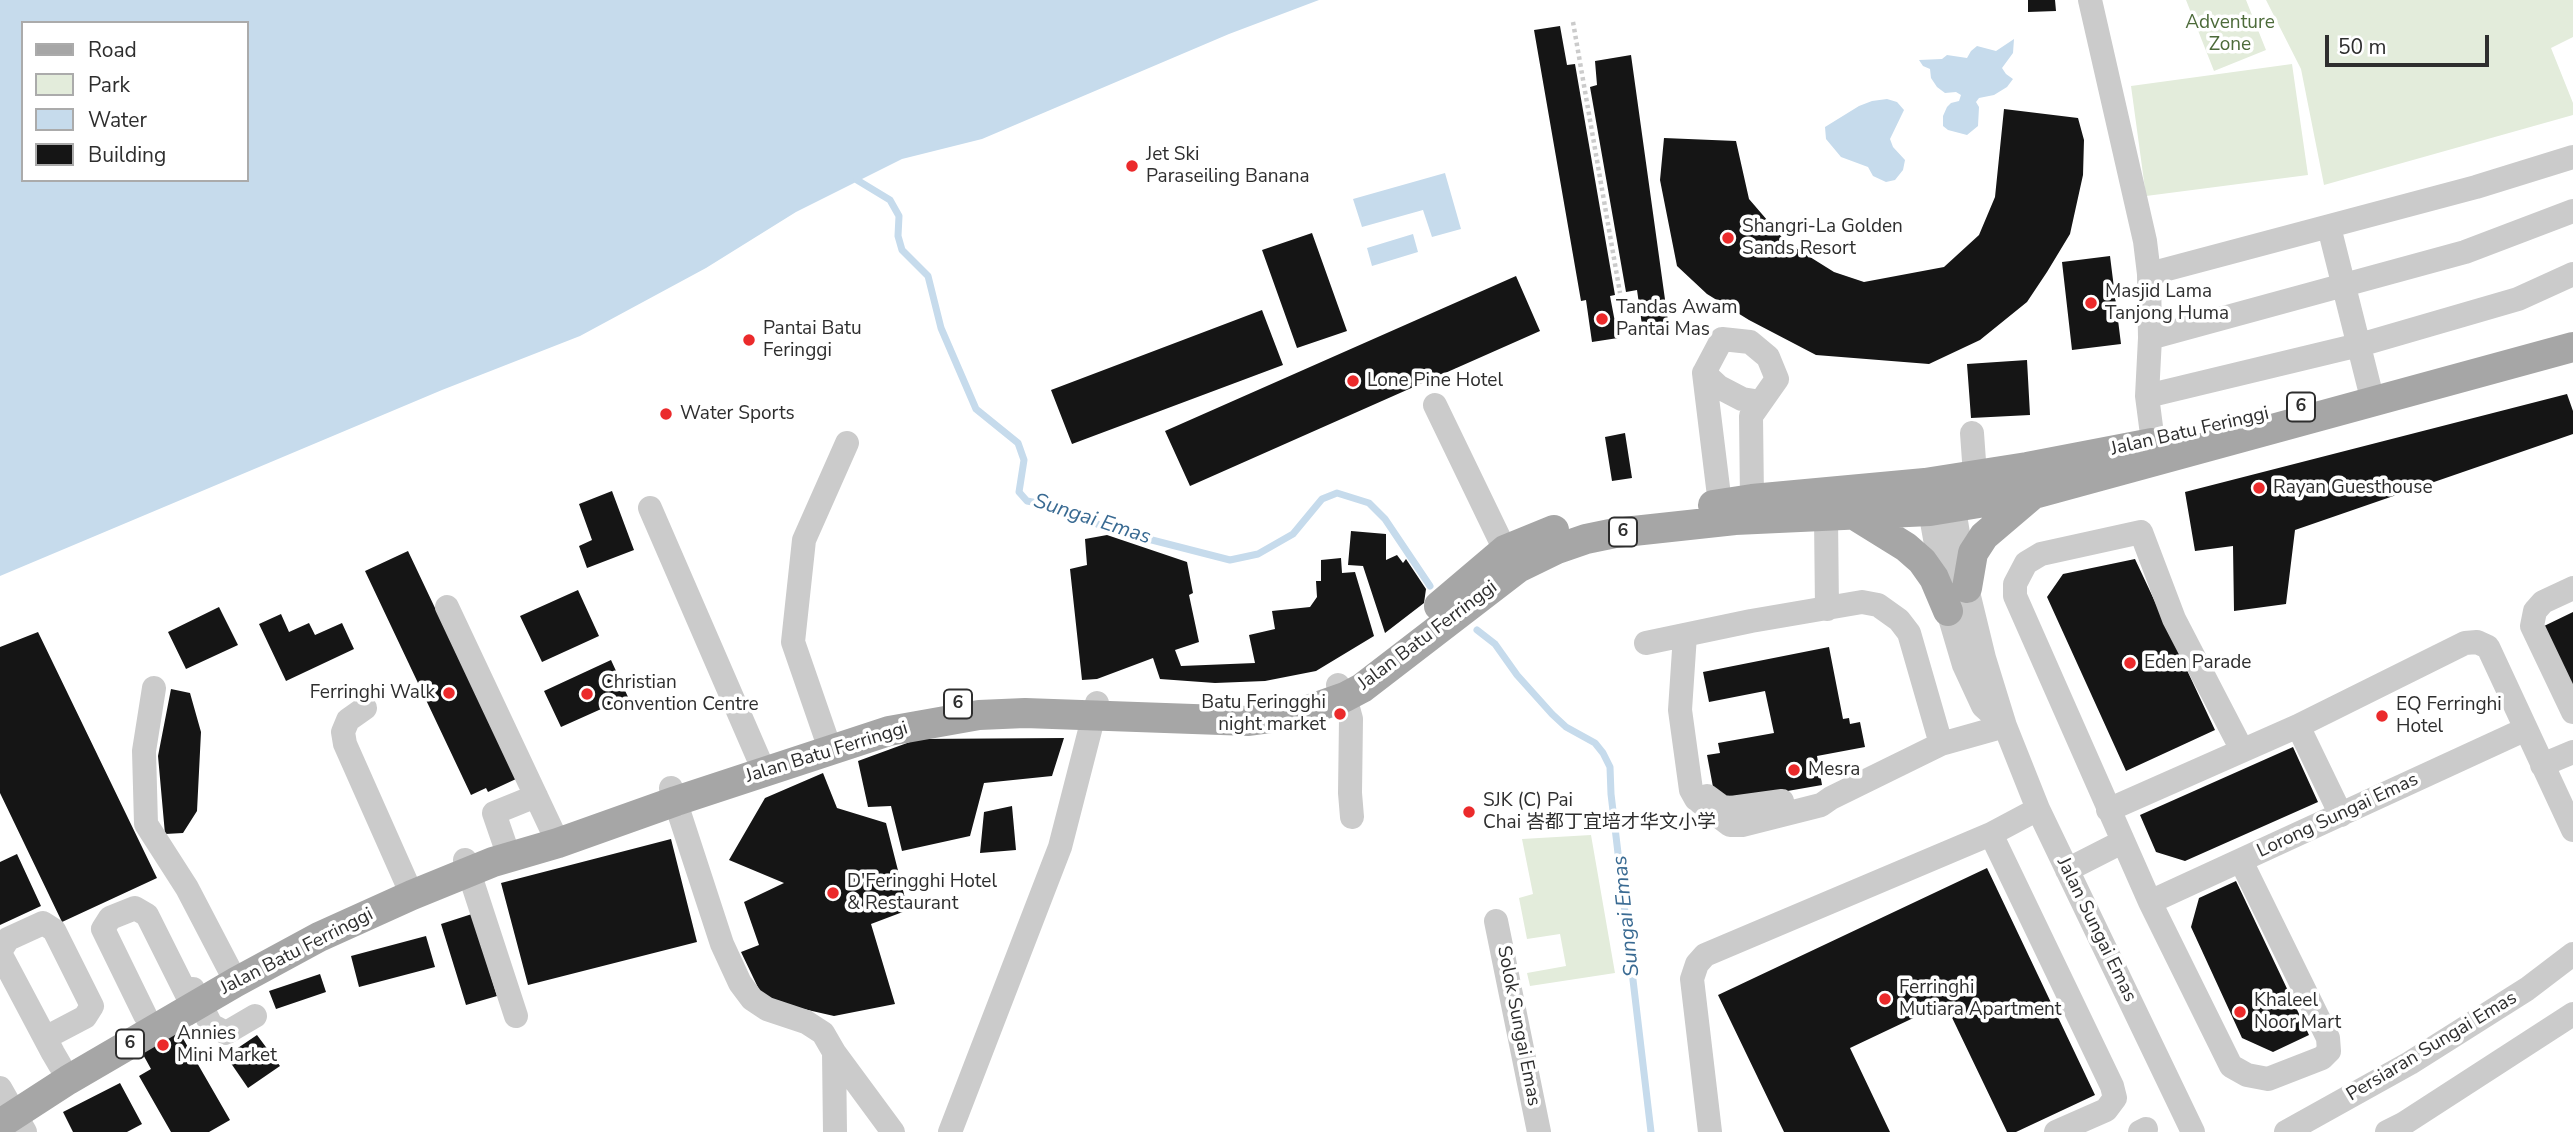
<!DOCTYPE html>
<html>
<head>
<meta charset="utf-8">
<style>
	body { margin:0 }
	#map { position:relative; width:2573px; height:1132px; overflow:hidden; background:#fff; font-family:"Nunito Sans",sans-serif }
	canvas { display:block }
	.legend { position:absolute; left:21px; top:21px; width:228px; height:161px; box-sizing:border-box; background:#fff; border:2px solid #ababab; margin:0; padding:9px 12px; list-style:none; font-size:21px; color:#2e2e2e }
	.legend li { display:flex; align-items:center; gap:14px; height:35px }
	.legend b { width:35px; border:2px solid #ababab }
	.scale { position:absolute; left:2325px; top:35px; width:164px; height:32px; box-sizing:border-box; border:4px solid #2e2e2e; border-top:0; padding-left:9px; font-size:21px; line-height:24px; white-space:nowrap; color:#2e2e2e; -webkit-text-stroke:5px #fff; paint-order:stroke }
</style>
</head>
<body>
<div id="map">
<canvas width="2573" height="1132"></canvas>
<ul class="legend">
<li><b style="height:9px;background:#a6a6a6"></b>Road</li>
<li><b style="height:19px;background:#e3ecdb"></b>Park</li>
<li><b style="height:19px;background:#c6dbec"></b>Water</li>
<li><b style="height:19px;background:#151515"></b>Building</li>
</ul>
<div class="scale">50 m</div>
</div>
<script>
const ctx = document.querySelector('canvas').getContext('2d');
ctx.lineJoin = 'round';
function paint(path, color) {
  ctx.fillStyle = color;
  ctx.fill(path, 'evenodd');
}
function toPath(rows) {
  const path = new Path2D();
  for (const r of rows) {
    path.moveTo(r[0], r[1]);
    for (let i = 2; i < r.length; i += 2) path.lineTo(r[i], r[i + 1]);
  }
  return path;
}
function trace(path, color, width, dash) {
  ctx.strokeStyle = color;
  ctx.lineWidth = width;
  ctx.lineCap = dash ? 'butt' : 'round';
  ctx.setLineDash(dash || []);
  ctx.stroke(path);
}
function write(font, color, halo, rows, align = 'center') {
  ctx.font = font + ' "Nunito Sans","Noto Sans SC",sans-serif';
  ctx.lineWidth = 7;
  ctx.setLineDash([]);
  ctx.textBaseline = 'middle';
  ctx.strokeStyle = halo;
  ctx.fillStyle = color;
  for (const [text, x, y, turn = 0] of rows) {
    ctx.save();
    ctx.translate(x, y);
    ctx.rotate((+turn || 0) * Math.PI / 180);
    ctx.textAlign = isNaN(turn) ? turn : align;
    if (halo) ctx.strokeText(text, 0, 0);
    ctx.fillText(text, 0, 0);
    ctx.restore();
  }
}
paint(toPath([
	[2186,0,2246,0,2266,50,2214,71],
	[2266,0,2573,0,2573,37,2551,48,2573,103,2573,115,2324,185,2301,69],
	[2292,64,2308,175,2146,196,2131,86],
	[1591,835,1615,973,1530,986,1527,973,1566,966,1560,934,1527,939,1519,898,1533,894,1522,839]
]), '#e3ecdb');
paint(toPath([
	[0,0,1319,0,1229,34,982,139,902,159,796,212,706,268,580,336,442,390,0,576],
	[23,23,247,23,247,180,23,180],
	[2014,39,2013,53,2002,68,2006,74,2013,79,2007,87,1994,95,1979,98,1976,102,1979,107,1978,126,1967,135,1948,130,1943,126,1943,116,1947,107,1951,103,1959,101,1961,95,1956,92,1945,93,1937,87,1931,78,1930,69,1923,66,1919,60,1942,59,1947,55,1967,58,1971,51,1977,46,1996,51],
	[1887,99,1897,102,1904,110,1890,139,1893,147,1905,160,1903,170,1895,180,1886,182,1873,176,1868,167,1841,157,1826,139,1825,127,1859,106,1872,101],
	[1445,173,1461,229,1432,237,1423,210,1362,227,1353,199],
	[1413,234,1418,252,1372,266,1367,248]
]), '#c6dbec');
trace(toPath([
	[857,180,890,200,899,216,898,236,902,250,928,276,941,328,976,409,1018,443,1024,460,1019,492,1027,501,1054,506,1109,529,1230,560,1258,554,1293,534,1322,499,1337,493,1369,503,1385,519,1430,586],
	[1477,630,1495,644,1517,675,1552,714,1566,727,1595,743,1603,753,1610,767,1611,794,1651,1132]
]), '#c6dbec', 7);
paint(toPath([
	[2028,0,2055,0,2056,11,2028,12],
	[1560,26,1567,65,1575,64,1615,295,1610,296,1618,338,1592,342,1586,300,1581,301,1534,30],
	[1631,55,1668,321,1642,325,1637,290,1626,292,1590,87,1597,85,1595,61],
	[2004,109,2078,118,2084,140,2083,175,2070,234,2047,272,2027,302,1980,340,1929,364,1816,355,1749,320,1707,294,1677,266,1660,180,1664,138,1736,141,1749,199,1786,242,1834,272,1864,282,1944,267,1979,235,1995,197],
	[1312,233,1347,331,1297,348,1262,250],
	[2110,256,2121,344,2072,350,2062,262],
	[1516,276,1540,331,1190,486,1165,431],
	[1262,310,1283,365,1072,444,1051,390],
	[2027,360,2030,415,1971,418,1967,364],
	[2567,394,2573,411,2573,434,2295,530,2286,604,2234,611,2233,546,2195,551,2185,492],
	[1625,433,1632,478,1612,481,1605,437],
	[612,491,634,550,587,568,579,546,592,540,579,504],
	[1351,531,1386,534,1386,560,1397,555,1403,563,1406,559,1426,589,1424,603,1385,633,1363,566,1348,565],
	[1107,535,1187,562,1193,593,1189,595,1199,642,1175,650,1181,666,1255,663,1249,635,1275,629,1272,611,1310,607,1317,597,1316,581,1321,581,1321,560,1341,558,1342,573,1355,572,1374,636,1316,671,1265,681,1215,683,1160,679,1153,658,1097,679,1082,680,1070,569,1087,565,1085,539],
	[408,551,516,779,488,792,486,788,471,795,365,571],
	[2135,559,2215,730,2126,771,2047,597,2063,574],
	[578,590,599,636,542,662,520,616],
	[219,607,238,645,186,669,168,632],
	[2573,612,2573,693,2542,627],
	[281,614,289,632,309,623,315,635,342,623,354,649,286,681,259,624],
	[38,632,157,878,62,922,0,793,0,647],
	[1829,647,1843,719,1849,718,1850,724,1860,722,1865,747,1817,756,1822,785,1730,801,1713,787,1707,755,1720,753,1718,743,1774,733,1765,691,1709,702,1703,672],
	[611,660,628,697,561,727,544,691],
	[171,689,190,693,201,732,197,811,183,833,165,834,158,756],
	[1064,738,1052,776,984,783,970,836,902,851,891,806,868,807,858,761,918,739],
	[2293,747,2318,802,2185,861,2156,852,2140,815],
	[823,773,837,808,886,823,908,910,871,924,895,1004,834,1016,764,1000,741,952,759,945,744,902,784,883,729,860,765,798],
	[1012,806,1016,850,980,853,984,812],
	[671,839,697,942,528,985,501,883],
	[17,854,41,906,0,925,0,862],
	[1987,868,2095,1095,2016,1132,2007,1132,1945,1003,1850,1048,1890,1132,1784,1132,1718,995],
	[2236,881,2309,1035,2273,1052,2242,1038,2191,927,2199,898],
	[472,914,497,996,466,1005,441,924],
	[426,936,435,967,359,987,351,956],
	[320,974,326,992,276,1009,269,991],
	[177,1028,230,1120,209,1132,171,1132,139,1076,151,1069,140,1049],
	[257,1035,280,1066,248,1088,226,1056],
	[120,1083,142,1124,127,1132,73,1132,63,1112]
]), '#151515');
trace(toPath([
	[1573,22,1620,293]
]), '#cbcbcb', 4.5, [3.5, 3.5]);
trace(toPath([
	[2090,0,2145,241,2149,274,2150,338,2147,396,2153,442],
	[2329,227,2370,390],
	[2149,274,2476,187,2573,157],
	[2150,338,2465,252,2573,211],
	[1722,339,1750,342,1768,357,1777,379,1751,416,1752,499,1735,520,1720,504,1704,373,1722,339],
	[1704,373,1719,387,1742,399,1761,402],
	[2147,396,2363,344,2518,299,2573,274],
	[1435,405,1505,550,1515,564],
	[1972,433,1975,475],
	[1951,491,1967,588,1984,658,2005,726,2038,809,2193,1132],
	[1927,494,1948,611,1964,665,1983,706,2003,724],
	[650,508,764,771],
	[1826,517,1827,609],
	[2573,588,2543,602,2535,611,2532,626,2573,712],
	[447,607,558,843],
	[1685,635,1680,710,1691,790,1696,799,1730,825,1742,825,1821,805,1831,798,1941,744,2005,726],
	[1646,643,1751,621,1862,602,1878,605,1899,620,1909,633,1941,744],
	[1338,685,1345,697,1351,719,1350,793,1352,817],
	[154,688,144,751,146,824,187,888,236,982],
	[365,708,348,720,343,732,345,744,412,895],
	[2298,726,2341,815],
	[830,749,793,642,804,540,847,443],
	[2542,765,2573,752],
	[671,788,722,944,740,983,752,999,767,1009,806,1022,823,1033,834,1052,893,1132],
	[1707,796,1722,807,1731,808,1782,801],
	[2108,810,2298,726,2465,643,2477,642,2488,647,2573,830],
	[1991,834,2112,1086,2115,1098,2106,1110,2056,1132],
	[505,845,494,813,536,796],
	[465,860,516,1016],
	[2241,861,2328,1038,2329,1051,2322,1058,2268,1079,2247,1075,2231,1066,2150,902,2015,596,2015,584,2026,563,2041,554,2141,532,2174,619,2242,750],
	[2067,870,2122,842],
	[2150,902,2526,729],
	[1496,921,1539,1132],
	[193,989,211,1025,226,1033,255,1016],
	[145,1015,103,929,110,918,135,908,147,915,193,1007],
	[45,1038,85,1017,92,1006,54,930,43,923,8,939,1,950,2,957,53,1053,60,1065],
	[834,1052,835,1132],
	[0,1088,25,1132],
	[950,1132,1060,847,1097,703],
	[1710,1132,1692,979,1697,964,1705,955,1991,834,2038,809],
	[2140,1132,2146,1129],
	[2286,1132,2410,1063,2527,989,2573,954],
	[2387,1132,2403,1124,2573,1014]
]), '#cbcbcb', 24);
trace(toPath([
	[1713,505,1752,499,1925,483,2027,467,2152,443],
	[1856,516,1906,547,1922,561,1934,578,1948,611],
	[1967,588,1973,553,1984,536,2031,496],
	[1439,606,1505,550,1554,530],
	[0,1124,68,1080,236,982,319,937,412,895,493,862,558,843,676,801,889,731,979,715,1025,713,1249,721,1294,715,1345,697,1362,688,1518,568,1557,549,1586,539,1615,533,1735,520,1930,511,2034,494,2573,347]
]), '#a6a6a6', 30);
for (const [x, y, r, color] of [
	[1132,166,7,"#eb2a2b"],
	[1728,238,7,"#eb2a2b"],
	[2091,303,7,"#eb2a2b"],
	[1602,319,7,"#eb2a2b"],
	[749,340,7,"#eb2a2b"],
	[1353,381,7,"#eb2a2b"],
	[666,414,7,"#eb2a2b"],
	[2259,488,7,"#eb2a2b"],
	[2130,663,7,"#eb2a2b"],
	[449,693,7,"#eb2a2b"],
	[587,694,7,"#eb2a2b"],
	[1340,714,7,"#eb2a2b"],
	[2382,716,7,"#eb2a2b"],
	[1794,770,7,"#eb2a2b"],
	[1469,812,7,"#eb2a2b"],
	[833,893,7,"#eb2a2b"],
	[1885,999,7,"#eb2a2b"],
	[2240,1012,7,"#eb2a2b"],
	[163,1045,7,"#eb2a2b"]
]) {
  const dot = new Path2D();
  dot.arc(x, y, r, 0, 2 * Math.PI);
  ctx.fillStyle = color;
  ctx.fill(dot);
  trace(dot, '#fff', 2.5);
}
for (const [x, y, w] of [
	[2301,407,28],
	[1623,532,28],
	[958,704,28],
	[130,1044,28]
]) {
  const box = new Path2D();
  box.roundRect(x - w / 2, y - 14.5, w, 29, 5);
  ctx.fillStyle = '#fff';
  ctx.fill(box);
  trace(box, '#2e2e2e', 2);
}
write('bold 18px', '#2e2e2e', null, [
	["6",2301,407],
	["6",1623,532],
	["6",958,704],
	["6",130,1044]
]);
write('19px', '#4d6b3a', '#fff', [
	["Adventure",2230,23],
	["Zone",2230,45]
]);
write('19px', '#2e2e2e', '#fff', [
	["Jet Ski",1146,155],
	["Paraseiling Banana",1146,177],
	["Shangri-La Golden",1742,227],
	["Sands Resort",1742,249],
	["Masjid Lama",2105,292],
	["Tanjong Huma",2105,314],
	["Tandas Awam",1616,308],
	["Pantai Mas",1616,330],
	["Pantai Batu",763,329],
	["Feringgi",763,351],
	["Lone Pine Hotel",1367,381],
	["Water Sports",680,414],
	["Rayan Guesthouse",2273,488],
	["Eden Parade",2144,663],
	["Christian",601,683],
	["Convention Centre",601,705],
	["Ferringhi Walk",435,693,"right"],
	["Batu Feringghi",1326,703,"right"],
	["night market",1326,725,"right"],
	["EQ Ferringhi",2396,705],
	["Hotel",2396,727],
	["Mesra",1808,770],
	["SJK (C) Pai",1483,801],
	["Chai 峇都丁宜培才华文小学",1483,823],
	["D'Feringghi Hotel",847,882],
	["& Restaurant",847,904],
	["Ferringhi",1899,988],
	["Mutiara Apartment",1899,1010],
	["Khaleel",2254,1001],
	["Noor Mart",2254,1023],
	["Annies",177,1034],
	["Mini Market",177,1056]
], 'left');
write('19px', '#2e2e2e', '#fff', [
	["Jalan Batu Feringgi",2190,432,-13],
	["Jalan Batu Ferringgi",1428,636,-37],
	["Jalan Batu Ferringgi",827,753,-17],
	["Lorong Sungai Emas",2338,816,-25],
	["Jalan Sungai Emas",2096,930,64],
	["Jalan Batu Ferringgi",297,952,-27],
	["Solok Sungai Emas",1518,1026,79],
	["Persiaran Sungai Emas",2432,1047,-31]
]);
write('italic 21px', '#396a92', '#fff', [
	["Sungai Emas",1092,520,18],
	["Sungai Emas",1627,916,-96]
]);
</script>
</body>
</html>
